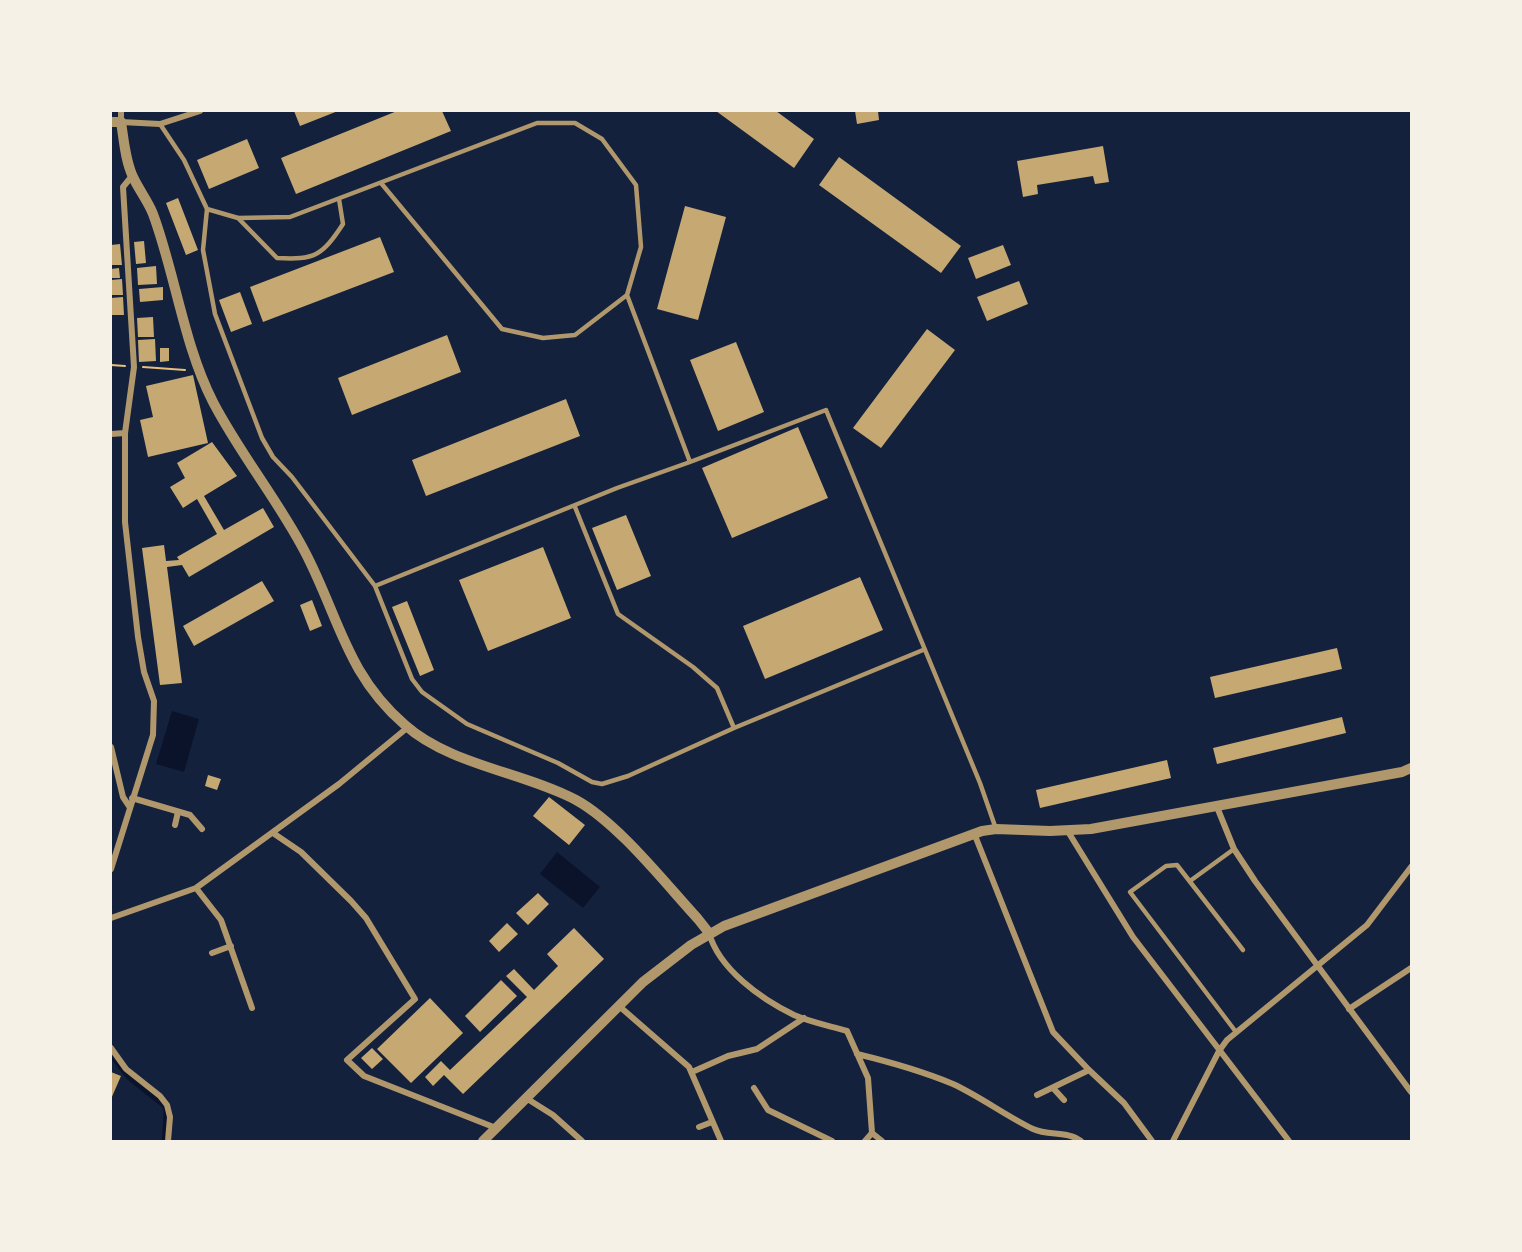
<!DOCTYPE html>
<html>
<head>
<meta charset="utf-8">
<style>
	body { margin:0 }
	#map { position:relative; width:1522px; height:1252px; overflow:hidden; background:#14213d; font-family:"Nunito Sans",sans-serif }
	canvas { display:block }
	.frame { position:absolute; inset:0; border:112px solid #f6f1e7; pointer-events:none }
</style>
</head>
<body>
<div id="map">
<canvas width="1522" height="1252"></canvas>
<div class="frame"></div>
</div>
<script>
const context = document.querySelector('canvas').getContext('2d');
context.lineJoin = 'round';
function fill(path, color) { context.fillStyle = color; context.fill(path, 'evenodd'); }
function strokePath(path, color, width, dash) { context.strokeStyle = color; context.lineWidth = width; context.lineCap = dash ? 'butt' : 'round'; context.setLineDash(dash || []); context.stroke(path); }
fill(new Path2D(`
	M172,711L199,719L184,772L156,764Z
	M557,852L600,887L583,908L540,874Z`), '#0b132b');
strokePath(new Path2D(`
	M111,1055L129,1078L164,1106L166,1110L164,1141`), '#0b132b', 4.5);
fill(new Path2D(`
	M294,111H338L300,126Z
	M397,111H442L451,131L296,194L281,158Z
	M716,111H776L814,139L794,168Z
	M855,111H878L879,120L857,124Z
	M247,139L259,168L209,189L197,160Z
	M1103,146L1109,182L1095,184L1093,176L1037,185L1038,194L1023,197L1017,161Z
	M839,157L961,246L941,273L819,185Z
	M178,198L198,250L186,255L166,203Z
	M685,206L726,217L698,320L657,309Z
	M380,237L394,272L263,322L250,287Z
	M144,241L146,263L136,264L134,242Z
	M120,244L122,265H111V245Z
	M1003,245L1011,265L976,279L968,258Z
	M156,266L157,284L138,285L137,268Z
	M119,268L120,278H111V269Z
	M122,279L123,295H111V280Z
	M1019,281L1028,304L987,321L977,297Z
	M163,287V300L140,302L139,289Z
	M240,292L252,324L231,332L219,300Z
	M123,297L124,315H111V298Z
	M153,317L154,337H138L137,318Z
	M927,329L955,350L881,448L853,428Z
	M447,335L461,372L352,415L338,378Z
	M155,339L156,361L139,362L138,340Z
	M736,342L764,412L718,431L690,360Z
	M160,348H169V361L160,362Z
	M193,375L208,443L148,457L140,420L153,417L146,386Z
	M566,399L580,436L426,496L412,460Z
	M798,427L828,498L732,538L702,468Z
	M212,442L237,476L204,496L224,530L263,508L274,527L189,577L182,565L167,567L182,683L160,685L142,548L164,545L166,561L179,560L177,557L217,534L197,499L183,508L170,487L185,478L177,463Z
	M626,515L651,576L617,590L592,528Z
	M543,547L571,618L488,651L459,580Z
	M860,577L883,630L765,679L743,626Z
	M262,581L274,601L194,646L183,626Z
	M312,600L322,626L310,631L300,605Z
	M407,601L434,670L420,676L392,607Z
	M1337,648L1342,669L1215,698L1210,677Z
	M1342,717L1346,733L1217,764L1213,748Z
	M1167,760L1171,778L1040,808L1036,790Z
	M208,775L221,779L217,790L205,786Z
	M549,797L585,825L569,845L533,816Z
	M538,893L549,904L528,925L516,913Z
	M507,923L518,934L499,952L489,941Z
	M574,928L604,959L463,1094L444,1075L433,1086L425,1077L441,1061L450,1070L527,997L506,976L514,969L534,990L558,966L547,954Z
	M501,980L517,996L480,1032L465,1016Z
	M430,998L463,1033L411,1083L377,1049Z
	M372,1048L383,1059L372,1069L361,1058Z
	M111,1072L121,1076L111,1099Z`), '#c6a872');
strokePath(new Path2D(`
	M111,365L125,366
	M143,367L185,370`), '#e5c07b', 2);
strokePath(new Path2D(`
	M160,124L184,160L207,209L238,218L290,217L537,123H575L602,139L636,185L641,247L627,295L575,335L543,338L502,329L381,183
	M207,209L203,250L215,314L262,438L273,457L292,477L375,586L412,679L422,692L467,724L558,763L592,782L602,784L628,776L734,728L923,650
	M238,218L277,258C315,260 322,256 343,224L339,199
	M627,295L690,462L826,410L980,783L996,829
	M575,507L618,614L693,667L717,688L734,728
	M375,586L617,488L690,462
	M1190,881L1234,849
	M1236,1032L1130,892L1166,866L1177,865L1243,950`), '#b1986c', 4.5);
strokePath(new Path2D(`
	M121,111V122L160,124L200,111
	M111,434L125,433
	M111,747L123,797L129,806
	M132,798L190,815L202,829
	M1217,807L1234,849L1255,881L1411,1092
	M175,825L178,812
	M1067,830L1133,937L1289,1141
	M273,833L301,852L351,901L366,918L415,999L347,1060L364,1076L496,1128
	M974,833L1053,1032L1089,1070L1124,1103L1152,1141
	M111,869L153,735L154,701L144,672L138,637L125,522V433L134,367L123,187L132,176
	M196,888L221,920L252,1008
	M111,918L196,888L339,784L407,728
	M709,933C719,969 761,999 794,1015C810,1022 830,1026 847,1031L868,1078L872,1133L882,1141
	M212,953L231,946
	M619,1006L689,1067L721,1141
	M1349,1009L1411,968
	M111,1048L126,1069L160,1096L167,1105L170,1117L168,1141
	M857,1054C890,1062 922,1071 953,1084C981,1097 1006,1116 1033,1129C1048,1136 1069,1131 1081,1141
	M692,1072L728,1056L757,1049L804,1018
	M754,1088L768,1110L832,1141
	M1053,1088L1064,1100
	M1037,1095L1089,1070
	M526,1098L553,1115L582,1141
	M699,1127L712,1122
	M865,1141L872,1133
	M1173,1141L1219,1051L1227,1040L1367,925L1411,867`), '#b1986c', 6);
strokePath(new Path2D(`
	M111,122H121C124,140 125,160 133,177C139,190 148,201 153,214C175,273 184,346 213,402C240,454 278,500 305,552C339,617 346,674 405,725C450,765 523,772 576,800C618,823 664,882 698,919L709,933
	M483,1141L643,982L691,945L724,926L982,831L996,829L1050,831L1091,829L1402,772L1411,768`), '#b1986c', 10);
</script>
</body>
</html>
